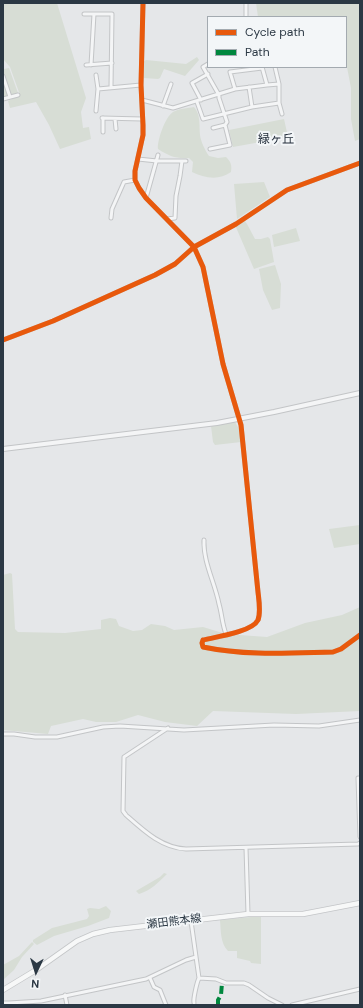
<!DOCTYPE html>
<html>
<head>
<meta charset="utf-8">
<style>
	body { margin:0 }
	#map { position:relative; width:363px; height:1008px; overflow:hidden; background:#e5e7e9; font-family:"DM Sans",sans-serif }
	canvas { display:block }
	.frame { position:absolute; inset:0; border:4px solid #2b3844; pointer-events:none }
	.legend { position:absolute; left:207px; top:16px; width:140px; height:52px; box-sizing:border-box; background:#f3f6f8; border:1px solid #a3aab0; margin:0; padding:5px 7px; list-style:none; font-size:12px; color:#2b3844 }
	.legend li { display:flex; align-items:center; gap:8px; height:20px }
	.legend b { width:20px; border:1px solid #a3aab0 }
	.north { position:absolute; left:16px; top:952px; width:40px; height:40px; -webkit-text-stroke:3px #f3f6f8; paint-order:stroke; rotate:184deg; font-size:11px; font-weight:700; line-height:16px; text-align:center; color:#2b3844 }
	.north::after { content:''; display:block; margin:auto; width:14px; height:18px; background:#2b3844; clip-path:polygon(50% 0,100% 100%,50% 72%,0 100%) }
</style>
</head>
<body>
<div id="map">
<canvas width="363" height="1008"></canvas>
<div class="frame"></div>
<ul class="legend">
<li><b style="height:5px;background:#e8590c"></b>Cycle path</li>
<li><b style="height:5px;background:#00873e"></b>Path</li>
</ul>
<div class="north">N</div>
</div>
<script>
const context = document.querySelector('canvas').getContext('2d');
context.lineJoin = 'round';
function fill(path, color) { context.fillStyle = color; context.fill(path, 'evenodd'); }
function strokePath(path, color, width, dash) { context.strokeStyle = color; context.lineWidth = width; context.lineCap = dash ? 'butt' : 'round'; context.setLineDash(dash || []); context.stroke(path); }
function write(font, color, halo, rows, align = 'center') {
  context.font = font + ' "DM Sans","Noto Sans JP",sans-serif'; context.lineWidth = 4; context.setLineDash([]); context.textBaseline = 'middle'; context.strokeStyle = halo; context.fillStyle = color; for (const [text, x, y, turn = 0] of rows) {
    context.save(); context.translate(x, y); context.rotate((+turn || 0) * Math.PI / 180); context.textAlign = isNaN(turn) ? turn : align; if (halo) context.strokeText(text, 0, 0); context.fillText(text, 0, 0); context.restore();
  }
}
fill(new Path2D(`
	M3,3H57L86,98L81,112L83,128L89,127L91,139L60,149L49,125L36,102L10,108L8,101L20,95L10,67L3,59Z
	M256,3H360V139L355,141L351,119V88L346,62V17H258Z
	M197,57L199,60L185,76L164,69L160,78L158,79L144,78L142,76L143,62L146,60L186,64Z
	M3,68L4,69L9,68L18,93L3,98Z
	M194,107C201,115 199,125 200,135C201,142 205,150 209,156L218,158L226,157C231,162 232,165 231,172C219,181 204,178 192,172L193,162L189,158C176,159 169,156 158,149C157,141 165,117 173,112C178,109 188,108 194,107Z
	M284,119L288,137L233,147L229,130Z
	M264,182L270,197L237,219L234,184Z
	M244,220L247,224L255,239H261L268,237L270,239L274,262L254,269L235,225Z
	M296,228L300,241L274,247L272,235Z
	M275,265L281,284L280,308L272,310L263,290L259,269Z
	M235,422L239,429L241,442L215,445L213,442L211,426Z
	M360,525V544L334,548L329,529Z
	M10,573L12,574L15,629L18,632L65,633L101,629V620L110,618L116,619L119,626L133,631L142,630L151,624L165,626L174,630L203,627L226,634L267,637L305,623L342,615L360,607V711L296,714L213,711L197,726L165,722L138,715L116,722H96L83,719L51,726L48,734L3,730V575Z
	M164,873L167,874C159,882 150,891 139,894L136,891L160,877Z
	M106,906L111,911L109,918L88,926L54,936L37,945L33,942V940L52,928L87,919L89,916L87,909L90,908L99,909Z
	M261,916V964L251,963L250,961L237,958V951H228C220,943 221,930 220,920Z
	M32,942L34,944L22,957L14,970L3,980V965L19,956Z`), '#d7ddd5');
const minor = new Path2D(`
	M143,3L141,85L143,125V135L135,171V180L139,188L146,198L194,247L203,267L223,364L241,425L258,592C259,601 261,612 258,620C252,632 216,637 203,640L202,643L203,647C246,656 289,653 333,652L341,649L360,635
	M246,3V17
	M84,14H112L111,87
	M208,64L203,67L219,95V98L227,122L225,125L230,145L210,149
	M86,65L112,63
	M91,65L94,14
	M275,67L279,84V103L282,114
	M96,75L98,89L96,111
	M3,76L10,97
	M267,85L279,84
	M249,87L252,107
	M98,89L141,85
	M235,89L230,72L262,68
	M3,99L18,95
	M142,100L173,108L235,89L267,85L262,67
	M201,100L192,83L208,74
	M197,102L203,119L252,107L279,103
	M163,106L171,84
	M102,118L142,119
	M115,119L116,129
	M213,128L225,125
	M103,132V118
	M138,159L157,161H186
	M146,198L158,155
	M111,218L112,209L124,182L135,180
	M167,219L175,218L176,196L180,176L182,161
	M3,340L53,321L155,275L175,264L194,247L236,224L287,190L360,163
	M204,540C203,562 215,583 219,604C222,614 222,624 226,634
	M168,728L124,757L123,811L126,815C144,831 162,848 186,849L358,844L360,843
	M3,734H14L35,737H57L103,727L120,726L184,730L274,725L319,726L360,720
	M360,778H358L360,837
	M246,848L248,914
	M191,921L199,978L216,979L226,983H244L249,985L268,998L282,1005
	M150,978L154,987L160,990L166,1005
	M65,995L67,1005
	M3,1003H9L41,1001L146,979L186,960L196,957
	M194,1003C193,999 197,982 199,978
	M292,1005L360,989`);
const tertiary = new Path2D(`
	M3,449L217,423L274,412L360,393`);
const secondary = new Path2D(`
	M3,990L36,970L77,941L93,934L110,930L248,914H303L360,903`);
strokePath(minor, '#c3c5c7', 5);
strokePath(tertiary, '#c3c5c7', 6);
strokePath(secondary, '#c3c5c7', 6);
strokePath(minor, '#f4f5f6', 3);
strokePath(tertiary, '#f4f5f6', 4);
strokePath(secondary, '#f7f8f8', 4.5);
strokePath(new Path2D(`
	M218,1005V1000L221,995L222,983`), '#00873e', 4, [8, 4]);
strokePath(new Path2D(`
	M143,3L141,85L143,125V135L135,171V180L139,188L146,198L194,247L203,267L223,364L241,425L258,592C259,601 261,612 258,620C252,632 216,637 203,640L202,643L203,647C246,656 289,653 333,652L341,649L360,635
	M3,340L53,321L155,275L175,264L194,247L236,224L287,190L360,163`), '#e8590c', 5);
write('11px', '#2b3844', '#f3f6f8', [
	["瀬田熊本線",174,922,-7]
]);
write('12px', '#1d2835', '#f3f6f8', [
	["緑ヶ丘",276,140]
]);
</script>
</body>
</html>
